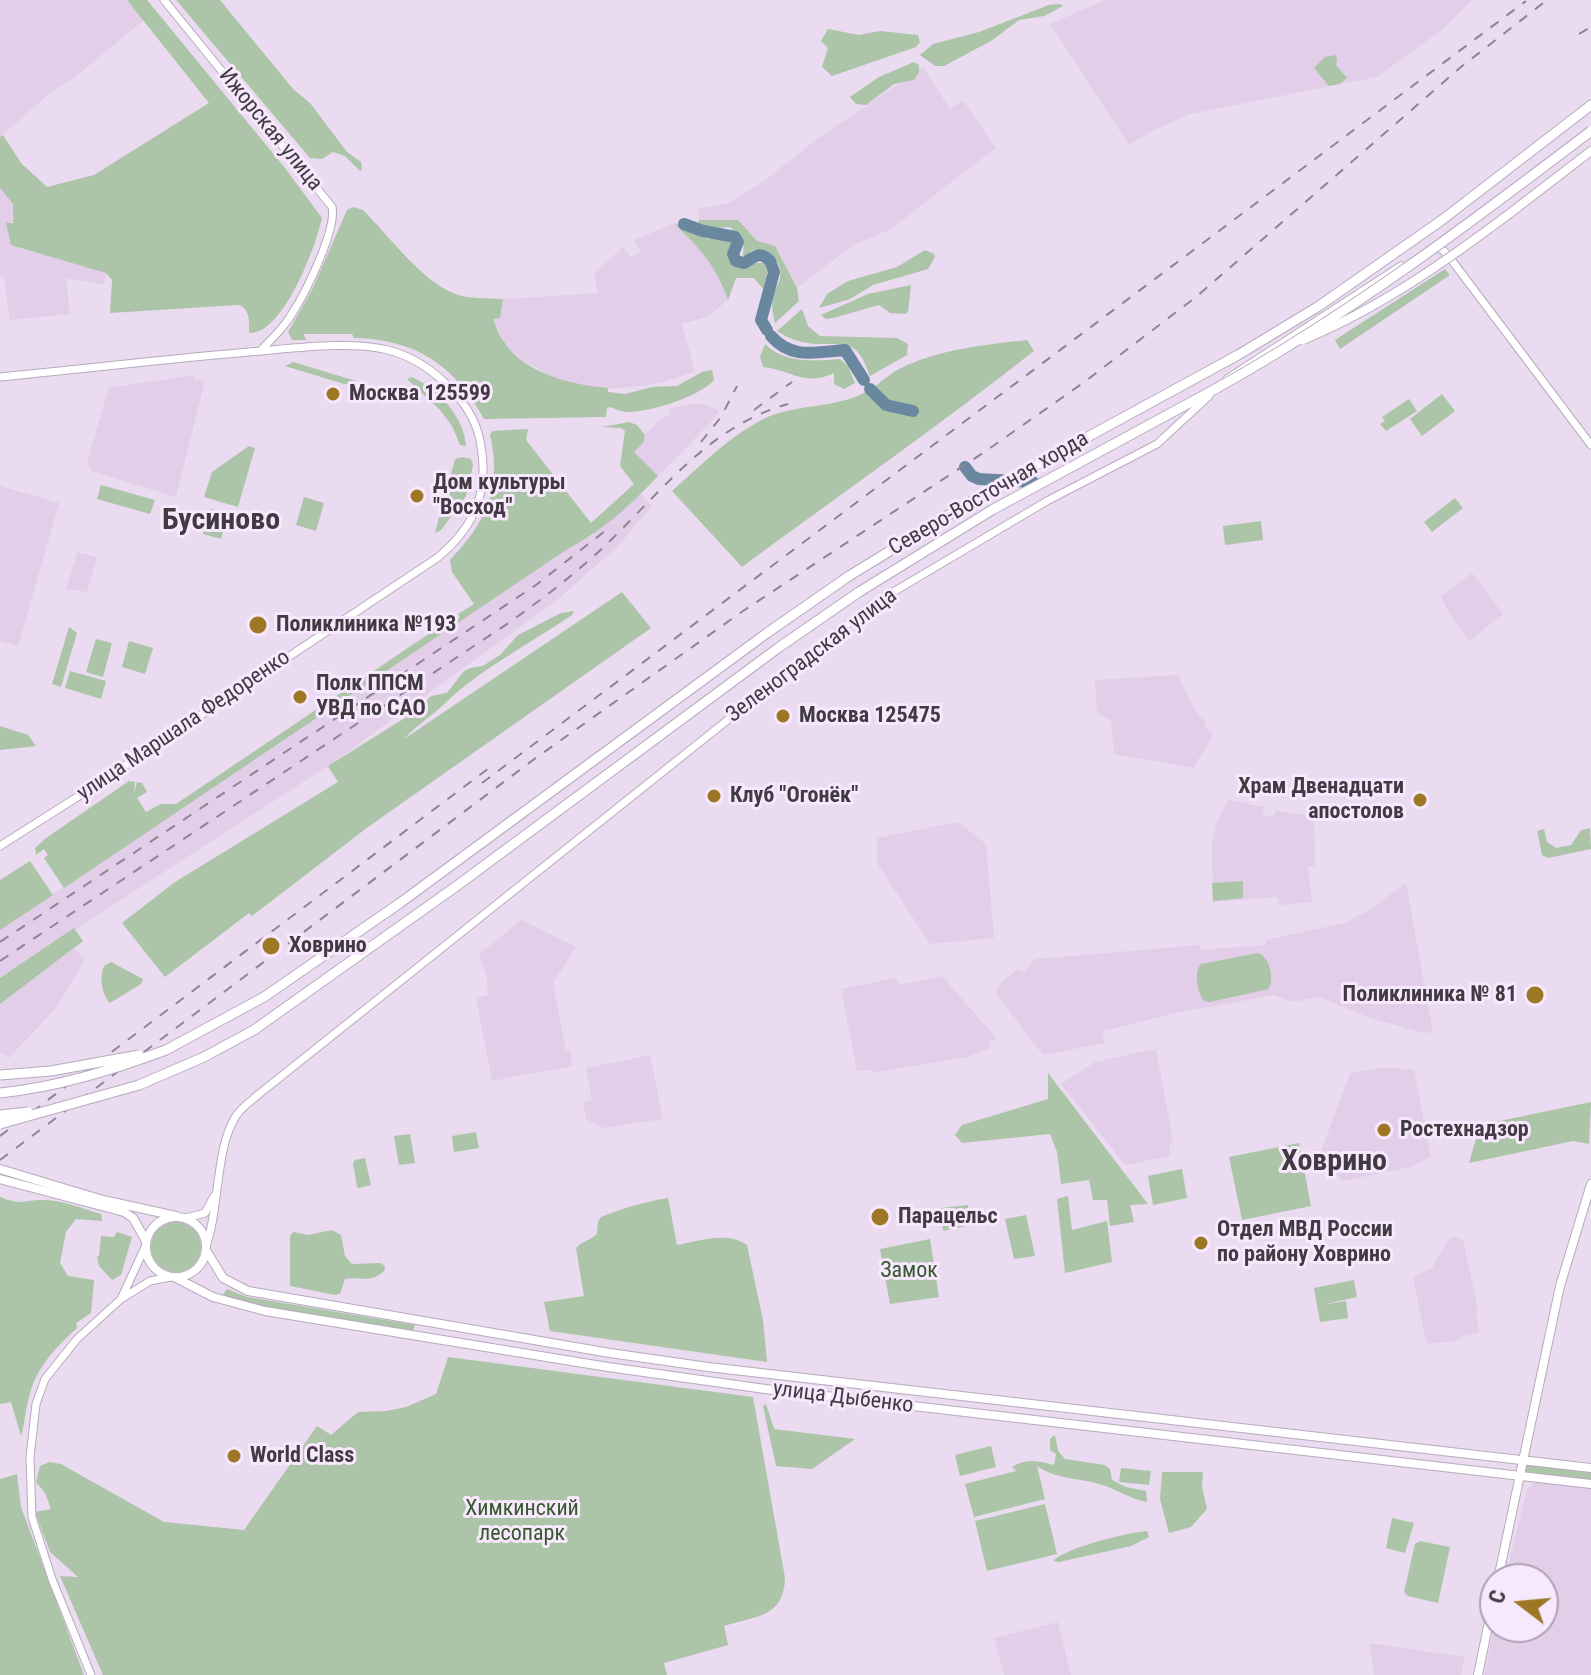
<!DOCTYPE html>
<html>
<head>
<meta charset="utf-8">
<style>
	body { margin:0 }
	#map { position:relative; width:1591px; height:1675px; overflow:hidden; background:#eadbf0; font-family:"Roboto Condensed",sans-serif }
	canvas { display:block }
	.north { position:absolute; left:1479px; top:1563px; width:80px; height:80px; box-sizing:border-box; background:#f7e8fd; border:2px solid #aea2b3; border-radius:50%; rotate:286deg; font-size:22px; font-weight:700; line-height:32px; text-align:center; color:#413a43 }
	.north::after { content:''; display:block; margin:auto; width:28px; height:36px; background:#9d7723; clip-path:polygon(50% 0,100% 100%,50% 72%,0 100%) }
</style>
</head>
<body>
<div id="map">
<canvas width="1591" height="1675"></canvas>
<div class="north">С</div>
</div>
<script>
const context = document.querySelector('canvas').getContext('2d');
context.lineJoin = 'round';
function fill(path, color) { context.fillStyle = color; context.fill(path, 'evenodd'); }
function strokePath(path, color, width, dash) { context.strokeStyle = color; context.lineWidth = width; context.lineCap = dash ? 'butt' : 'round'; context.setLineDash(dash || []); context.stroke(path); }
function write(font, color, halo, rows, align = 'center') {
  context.font = font + ' "Roboto Condensed",sans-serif'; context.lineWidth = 6; context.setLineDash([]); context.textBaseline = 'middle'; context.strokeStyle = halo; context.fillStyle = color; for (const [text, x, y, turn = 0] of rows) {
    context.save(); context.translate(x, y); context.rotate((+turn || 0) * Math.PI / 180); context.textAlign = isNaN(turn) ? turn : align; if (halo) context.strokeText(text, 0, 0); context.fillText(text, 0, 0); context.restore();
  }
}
fill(new Path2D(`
	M0,0H127L144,20L74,78L52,91L0,137Z
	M1105,0H1472L1442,30L1377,77L1190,114L1150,132L1129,145L1050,24Z
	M923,67L950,109L963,100L996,148L889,230L855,244L797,288L775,246L757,242L738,220H699L698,209L731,202L767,179L817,139Z
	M0,188L13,204L11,245L106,273L104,285L66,278L70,314L10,320L4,277H0Z
	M674,223L703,252L720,275L728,300L707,317L682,324L695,372L659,383L616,389L586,386L553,377L522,360L504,343L492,318H500L503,299L598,293L594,274L623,247L632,258L641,251L634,240Z
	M193,375L194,379L205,381L176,497L92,471L87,462L109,388Z
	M699,403L719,410L713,420L658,476L634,452L643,443V437L660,419L671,414L670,408Z
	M0,486L59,503L18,646L0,641Z
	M641,494L652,506L618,546L556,601L328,766L0,978V930L566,550L590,537Z
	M77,552L97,557L87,592L66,589Z
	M1472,573L1503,614L1469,641L1450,615L1441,596Z
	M1178,675L1198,715L1205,720L1206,729L1212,732L1211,739L1193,768L1114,754L1111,721L1097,713L1095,680Z
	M1228,800L1264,807L1262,815L1273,817L1276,810L1314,817L1315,865L1308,867L1312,902L1279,905L1277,897L1213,902L1212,845L1216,824Z
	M958,822L986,844L994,938L930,944L877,863V838Z
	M1406,883L1433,1032L1424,1033L1370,1018L1319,997L1293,1002L1274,995L1175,1013L1103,1031L1104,1043L1043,1055L996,993L1000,984L1017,969L1024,972L1035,959L1200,945L1201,950L1266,945V940L1345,923L1371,909Z
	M522,920L576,947L553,983L566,1050L570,1051L572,1066L492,1081L476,998L488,995L487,978L479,954Z
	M73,947L85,960L57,1007L9,1058L0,1052V1004Z
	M942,976L996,1038L989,1042L991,1048L968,1057L873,1073L871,1070L857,1071L841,989L897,978L899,985Z
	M1156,1049L1173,1141L1169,1147L1170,1156L1125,1165L1061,1084L1095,1062Z
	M650,1055L663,1119L603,1128L586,1119L583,1102L592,1100L586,1068Z
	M1383,1067L1414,1070L1431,1157L1411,1167L1342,1181L1320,1154L1350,1073Z
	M1454,1237L1463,1240L1478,1309L1476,1310L1479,1333L1460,1337V1340L1430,1344L1426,1343L1413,1277L1432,1268L1449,1239Z
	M1536,1482L1591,1487V1675H1484L1495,1625L1543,1627V1579H1505L1527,1489Z
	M1058,1622L1071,1675H1004L994,1638Z
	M1369,1643L1465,1657L1461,1675H1374Z`), '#e2cee9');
fill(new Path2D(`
	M127,0H147L285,168L322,218C316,246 283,335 249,333C249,322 251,310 239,305L110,313L112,280L106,273L11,245L6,223H13V204L0,188V137L3,135L21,163L47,187L94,175L209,103Z
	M176,0H220L293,89L310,103L347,152L361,162L362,169L360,171L345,156L333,152L322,159L310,158Z
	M1060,4L1063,6L1044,16L1019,20L991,41L944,66H935L920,55L933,44L979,32L1049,5Z
	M828,29L859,35L880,31L918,35L920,42L916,47L832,76L822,67L828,48L821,41Z
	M1335,55L1337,58L1336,65L1347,78L1339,84L1329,86L1314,68L1325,57Z
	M914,62L919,65V72L914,80L894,84L866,105L856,104L850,97L879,77Z
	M354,207L363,210C389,236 424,284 458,295C472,299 488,298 503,299L500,318L493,319C496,326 499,336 504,342C525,374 573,385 608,388V392L625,394L652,387L677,386L702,372L712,370L714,380C699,397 650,412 628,412C623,412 615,409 610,407L607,408L606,417L484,419C455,366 416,339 354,338L352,334H304L306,340H292L288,332L312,290L347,210Z
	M699,220H738L757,241L775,246L797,288L799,301L775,323C773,314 771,305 773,296C774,290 779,284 780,278C783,260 768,249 752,250L746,256H743L744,242L730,227L705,229L698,224Z
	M674,223L708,239L726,237L734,243L731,255L733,262L743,268L756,263H764L767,272L764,290L754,278H736L728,300C716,264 700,250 674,223Z
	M925,250L934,254L935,257L928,269L873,285L850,299L819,308L827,294L848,281L897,267Z
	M1445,269L1450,275L1340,349L1335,340Z
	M911,285L908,312L905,314L890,313L879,305L833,318L826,319L821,315L868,294Z
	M802,309L808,326L820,336L897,338L908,344L907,355L870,376C858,343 852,344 819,344C804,344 789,339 777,331Z
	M1027,340L1034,351C939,426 839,495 742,567L672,491C702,465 733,432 770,416C801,404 836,408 866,392C878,386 888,374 901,368C941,349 984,345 1027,340Z
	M765,344C785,364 814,361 840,359L848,366L855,383L844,389L834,384V373C804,387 792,370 763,367L760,357Z
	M293,362L356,381L351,385L344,384L285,366Z
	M412,377C438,389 464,416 466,446L460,445L452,426L440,410L407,379Z
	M1442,394L1455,411L1422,436L1410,419Z
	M1409,399L1417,411L1386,431L1380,424L1385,421L1382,417Z
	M629,422L637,425L645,435L643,443L634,452L658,476C631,505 601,532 566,550L64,888L44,858L48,855L44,849L36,855L35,848L46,838L129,781L135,782L134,794L137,782L142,783L147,792L137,798L146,812L161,804H176L442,625L446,626L460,617L458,614L474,604L452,572L450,560C487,521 502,488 490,434L493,431L528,429L526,440L591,523L634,484L620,466L625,431L621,428L602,427Z
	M249,446L255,448L238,507L204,497L212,472Z
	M462,457L471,459L473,465L466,496L441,530L435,533L455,459Z
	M101,485L155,500L150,514L97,499Z
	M304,497L324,503L316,531L296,525Z
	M1455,498L1463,508L1432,532L1424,522Z
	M211,509L228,514L221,539L203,534Z
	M1261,521L1263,540L1225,545L1223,526Z
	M622,592L651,628L368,827L252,916L249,913L165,977L122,923L175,882L338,782L328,766L416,711L431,696L447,693L464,671L470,668L483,666L500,655L518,635L561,613L574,611L572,615C528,645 478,670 441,707C429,718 414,727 404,739Z
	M69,627L77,633L61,687L52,684Z
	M96,639L112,643L103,677L86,672Z
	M129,641L153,648L145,674L122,667Z
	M70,671L106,681L101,699L65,688Z
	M0,726L28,735L36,746L0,750Z
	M1590,828L1591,849L1548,858L1542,855L1537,831L1544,829L1547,842L1556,848L1571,845L1581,830Z
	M30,861L53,895L0,930V880Z
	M1243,881V898L1213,901L1212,883Z
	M74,928L83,941L0,1004V978Z
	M1258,953C1270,957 1274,978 1269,989L1210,1002L1204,1001C1198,992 1193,973 1201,964Z
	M111,962L143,979L141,984L110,1003C102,995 99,977 104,966Z
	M1048,1073L1148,1204L1130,1205L1134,1222L1110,1226L1107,1200H1093L1089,1180L1061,1184L1057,1152L1050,1134L962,1143L955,1135L962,1125L1048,1099Z
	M1591,1102L1589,1144L1573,1141L1469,1163L1480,1125Z
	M476,1132L479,1148L454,1152L452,1136Z
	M410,1134L415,1163L399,1165L394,1136Z
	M1299,1143L1311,1206L1242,1220L1229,1157Z
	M365,1158L371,1185L359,1188L357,1187L353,1163L355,1160Z
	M1182,1169L1187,1198L1153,1205L1148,1176Z
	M1068,1196L1072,1230L1107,1221L1112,1262L1065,1273L1057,1199Z
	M0,1197C23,1206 22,1200 44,1200C63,1200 83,1209 101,1214L102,1221L76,1219L66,1232L60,1263L68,1276L94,1280L91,1313L76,1323L77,1328C55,1348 36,1368 29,1397C25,1410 25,1424 21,1436L11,1402L0,1404Z
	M668,1198L677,1245C701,1241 726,1231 747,1245L763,1320L767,1362L550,1331L544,1302L584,1296L576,1248C583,1240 590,1241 597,1234L598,1222L601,1217C624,1208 643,1202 668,1198Z
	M968,1205L971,1225L943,1231L941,1208Z
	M1026,1215L1035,1256L1014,1259L1005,1219Z
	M151 1247a25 25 0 1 1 50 0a25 25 0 1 1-50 0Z
	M332,1230L341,1235L345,1256L352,1264L380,1263L385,1266L384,1271C371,1284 359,1276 345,1279L340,1294L335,1295L290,1286V1236L293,1232L308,1235Z
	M117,1232L132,1237L121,1275L112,1280L99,1266L97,1257L99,1256L101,1236L114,1237Z
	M930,1239L939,1297L890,1304L880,1249Z
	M1354,1280L1357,1297L1321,1305L1346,1301L1348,1318L1320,1322L1314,1288Z
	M227,1289L247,1297L415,1325L413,1331L250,1304L223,1295Z
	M448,1357L753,1397L785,1578C784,1617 756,1616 724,1626L728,1645L664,1663L667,1675H103L60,1576L78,1577L50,1552L35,1512L51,1509L45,1493L36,1482L40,1466L49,1462L61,1464L164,1522L244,1530L317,1426L331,1435L358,1412L386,1411L406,1407L436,1394Z
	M766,1404L774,1429L855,1439L812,1469L776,1466L763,1406Z
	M1055,1435L1058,1451L1065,1459L1105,1465L1110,1469L1112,1480L1126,1487L1146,1491L1147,1502C1130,1499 1115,1488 1099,1484C1079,1478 1055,1479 1037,1466L1045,1499L974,1517L965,1484L1016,1471L1012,1467C1026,1458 1039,1461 1054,1465L1056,1454L1050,1450V1439Z
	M991,1446L996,1467L960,1476L955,1455Z
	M1523,1460L1591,1468V1484L1520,1477Z
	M1121,1468L1151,1471L1149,1485L1119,1482Z
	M1162,1472H1203L1202,1487L1207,1509L1191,1527L1169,1533L1160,1499Z
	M17,1474L21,1507L84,1675H0V1479Z
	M1045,1504L1057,1554L987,1571L975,1521Z
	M1392,1518L1414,1523L1405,1553L1386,1548Z
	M1147,1531L1149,1537L1131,1546L1059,1562L1053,1561C1067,1547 1126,1533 1147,1531Z
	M1420,1541L1450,1547L1438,1603L1408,1596L1404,1592L1415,1544Z`), '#acc4a7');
strokePath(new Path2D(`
	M684,224L703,231L735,237L738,242L733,254L736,261L744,263C755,257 759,250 770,261L774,272L761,320L767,330
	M771,336C792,360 816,352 845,350L864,380
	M870,389L886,405L913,411
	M965,467L972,476L979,479L1033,482`), '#6a87a0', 12);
const tertiary = new Path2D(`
	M164,0L332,207C337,229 306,292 293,312C285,326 273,338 261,350
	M1435,246L1444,251L1453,262L1591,445
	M0,377C83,369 166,359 249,352C289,349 350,340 388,350C430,361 475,402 481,446C489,493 474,528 437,558L93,787L0,846
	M1227,379L1401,266
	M186,1218L205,1213L214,1196
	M206,1246C220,1208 215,1148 236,1116C242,1107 251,1101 259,1094L873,604L1047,501L1157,444L1209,396
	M122,1297L146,1245
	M91,1675L52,1579L32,1517L30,1457L36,1404L45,1379L77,1339L121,1299L150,1281L171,1277`);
const secondary = new Path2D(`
	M1509,214L1591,151
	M0,1169L103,1200L176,1216
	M0,1179L124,1212L133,1218L146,1241
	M146 1247a30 30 0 1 1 60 0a30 30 0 1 1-60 0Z
	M206,1250L223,1278L248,1291L610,1353L708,1367L1591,1468
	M174,1277L213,1297L265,1311L608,1367L765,1389L1591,1484
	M1498,1579L1560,1286L1591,1184
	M1478,1675L1495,1592`);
const primary = new Path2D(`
	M166,1050L264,997L400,903L767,633L849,576L983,494L1238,355L1319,306L1442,220L1591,105
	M139,1085L204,1057L254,1030L458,885L778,648L859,592L992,510L1217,388`);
strokePath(tertiary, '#b8aabe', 9);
strokePath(secondary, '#b8aabe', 10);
strokePath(primary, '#b8aabe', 11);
strokePath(tertiary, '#fff', 7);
strokePath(secondary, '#fff', 8);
strokePath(primary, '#fff', 9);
strokePath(new Path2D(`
	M1579,34L1591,27
	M754,410L792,382
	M701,442L721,417L737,386
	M482,783L1526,1
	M0,942L536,585L605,531
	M0,961L510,622C545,597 579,571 610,541C664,488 712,425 788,404
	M0,1136L489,768
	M0,1160L533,760L743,611L983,453L1083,383L1196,297L1461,67L1547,0`), '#8e8392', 2, [10, 10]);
const secondaryBridge = new Path2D(`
	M1303,340C1378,309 1445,262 1509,214`);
const primaryBridge = new Path2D(`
	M1217,388C1350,314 1470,223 1591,131
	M0,1075L51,1071L139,1055
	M0,1093C58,1087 112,1070 166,1050
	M0,1115L28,1112
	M0,1124L139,1085`);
strokePath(secondaryBridge, '#b8aabe', 10, []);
strokePath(primaryBridge, '#b8aabe', 11, []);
strokePath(secondaryBridge, '#fff', 8);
strokePath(primaryBridge, '#fff', 9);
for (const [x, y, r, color] of [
	[333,394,8,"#9d7723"],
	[417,496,8,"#9d7723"],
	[258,625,10,"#9d7723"],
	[300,697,8,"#9d7723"],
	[783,716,8,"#9d7723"],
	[714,796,8,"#9d7723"],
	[1420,800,8,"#9d7723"],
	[271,946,10,"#9d7723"],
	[1535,995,10,"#9d7723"],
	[1384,1130,8,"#9d7723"],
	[880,1217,10,"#9d7723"],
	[1201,1243,8,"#9d7723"],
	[234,1456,8,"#9d7723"]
]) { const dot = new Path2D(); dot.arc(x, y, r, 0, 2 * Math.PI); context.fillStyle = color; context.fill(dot); strokePath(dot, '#f7e8fd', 3); }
write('22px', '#413a43', '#f7e8fd', [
	["Ижорская улица",270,130,51],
	["Северо-Восточная хорда",989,494,-30],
	["Зеленоградская улица",812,656,-37],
	["улица Маршала Федоренко",184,726,-34],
	["улица Дыбенко",843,1398,7]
]);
write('bold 22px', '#413a43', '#f7e8fd', [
	["Москва 125599",349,394],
	["Дом культуры",433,483],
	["\"Восход\"",433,508],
	["Поликлиника №193",276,625],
	["Полк ППСМ",316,684],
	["УВД по САО",316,709],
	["Москва 125475",799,716],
	["Храм Двенадцати",1404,787,"right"],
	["апостолов",1404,812,"right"],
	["Клуб \"Огонёк\"",730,796],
	["Ховрино",289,946],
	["Поликлиника № 81",1517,995,"right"],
	["Ростехнадзор",1400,1130],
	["Парацельс",898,1217],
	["Отдел МВД России",1217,1230],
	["по району Ховрино",1217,1255],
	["World Class",250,1456]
], 'left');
write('22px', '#35592d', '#f7e8fd', [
	["Замок",909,1271],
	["Химкинский",522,1509],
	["лесопарк",522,1534]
]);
write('bold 30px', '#413a43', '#f7e8fd', [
	["Бусиново",221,521],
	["Ховрино",1334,1162]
]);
</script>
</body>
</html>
